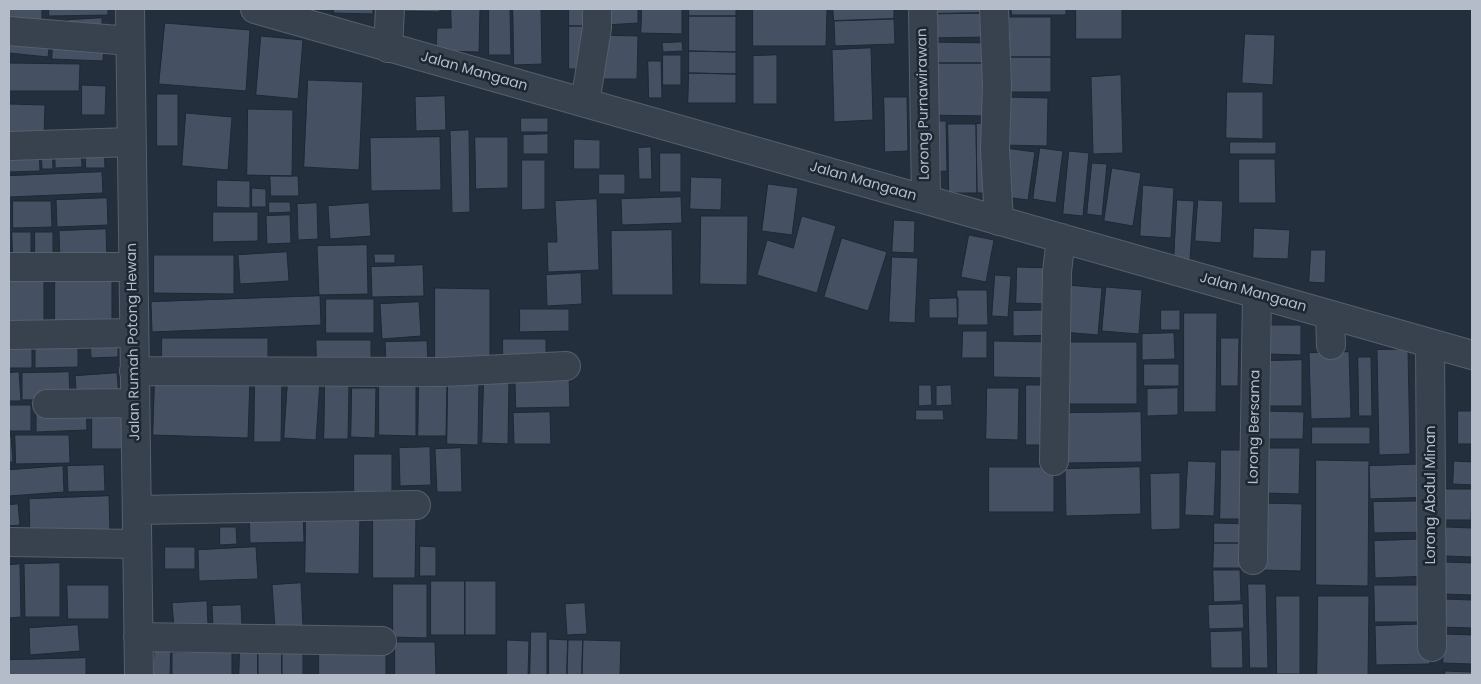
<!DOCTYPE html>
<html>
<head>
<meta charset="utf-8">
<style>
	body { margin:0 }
	#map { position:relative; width:1481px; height:684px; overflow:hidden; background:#242f3e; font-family:Poppins,sans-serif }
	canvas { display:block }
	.frame { position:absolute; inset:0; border:10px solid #b4bcc9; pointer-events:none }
</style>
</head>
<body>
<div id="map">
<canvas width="1481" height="684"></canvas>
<div class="frame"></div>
</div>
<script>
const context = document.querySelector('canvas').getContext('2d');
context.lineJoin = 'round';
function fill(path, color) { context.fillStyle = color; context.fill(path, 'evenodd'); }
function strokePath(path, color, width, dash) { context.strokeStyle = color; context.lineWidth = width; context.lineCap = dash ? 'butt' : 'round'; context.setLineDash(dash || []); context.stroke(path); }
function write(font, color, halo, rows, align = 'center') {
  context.font = font + ' Poppins,sans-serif'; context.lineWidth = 5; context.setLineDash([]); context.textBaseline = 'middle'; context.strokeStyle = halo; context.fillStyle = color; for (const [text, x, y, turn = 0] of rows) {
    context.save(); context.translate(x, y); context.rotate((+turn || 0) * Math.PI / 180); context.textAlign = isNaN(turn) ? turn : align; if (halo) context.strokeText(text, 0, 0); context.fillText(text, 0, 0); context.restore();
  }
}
const building = new Path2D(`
	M9,9H42V20H9Z
	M49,9H108V15L49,16Z
	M334,9H373V14L334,13Z
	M399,9H440V12L399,11Z
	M451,9H480L479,52L436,51L437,28H451Z
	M489,9H510L511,55H489Z
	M513,9H541L542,64L514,65Z
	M569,9H595V26H569Z
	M604,9H638V23L605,25Z
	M642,9H682V34L641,33Z
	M689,9H736V16H689Z
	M753,9H827L826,46H753Z
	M833,9H894V19L834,21Z
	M926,9H989V13L926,14Z
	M1011,9H1066V15H1012Z
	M1076,9H1122V39H1076Z
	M989,13V37L926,38V14Z
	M689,16H736V52L689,51Z
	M1009,17H1051V57H1010Z
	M102,18V32L69,33L68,20Z
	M894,19L895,44L835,46L834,21Z
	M165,23L250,30L246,91L159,84Z
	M569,26H584V69H569Z
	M1245,34L1275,35L1273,85L1242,83Z
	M9,35L50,39L48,57L9,53Z
	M599,35L638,36L637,79H599Z
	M261,36L303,40L298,99L256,95Z
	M53,40L104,43L103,61L52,59Z
	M682,42L683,51L663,52L662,43Z
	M927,42L989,43V63H926Z
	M871,48L873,120L834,122L832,50Z
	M689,51L736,52V74L689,73Z
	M663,55H681V85H663Z
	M777,55V104H753V56Z
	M1010,57H1051V92H1010Z
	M648,61H661L662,98H649Z
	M9,63L80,64L79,91H9Z
	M926,63H989L988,116L926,115Z
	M689,73L736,74V103H688Z
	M1121,75L1123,153L1093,154L1091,77Z
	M308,80L363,82L359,170L304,167Z
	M82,85L106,86L105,115H82Z
	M1227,92H1263V139L1226,138Z
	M157,94H178V146H157Z
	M445,96L446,130L416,131L415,97Z
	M884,97H907L908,151L885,152Z
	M1005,97L1048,98L1047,146L1004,145Z
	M9,104L45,105L44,138L9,137Z
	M248,109L293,110L292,176L247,175Z
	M186,113L232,117L228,170L182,166Z
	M521,118H548V132H521Z
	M927,121H946L947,171L927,172Z
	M991,123L992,193H977L976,124Z
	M948,124H976L977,193H949Z
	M469,130L470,212L452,213L450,131Z
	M548,134V154H523V135Z
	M440,137L441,190L371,191L370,138Z
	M475,137H508V188L476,189Z
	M574,139L600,140V169H574Z
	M1230,142H1276V154H1230Z
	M81,146L82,167L55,168V147Z
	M85,146H104L105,168H86Z
	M52,147L53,169H42L41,148Z
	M651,147L652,179H639L638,148Z
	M1005,148L1035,152L1028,200L998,196Z
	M1040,148L1063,151L1056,203L1033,199Z
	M39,149L40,171L9,172V150Z
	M1069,151L1089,153L1083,216L1063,214Z
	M660,153H681V192H660Z
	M1239,159H1275L1276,203H1239Z
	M522,160H545V209L522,210Z
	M1092,163L1107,164L1102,216L1087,214Z
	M1112,168L1141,173L1133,226L1104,221Z
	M102,172L103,193L9,197V176Z
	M599,174H625V194H599Z
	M270,176H298L299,196H271Z
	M691,177L722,178L721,210L690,209Z
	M217,180L250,181V208L217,207Z
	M768,184L798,188L792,235L762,231Z
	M1143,185L1174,188L1171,238L1140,236Z
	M252,188L266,189V207H252Z
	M681,197L682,223L622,225L621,199Z
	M107,198L108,225L57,227L56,200Z
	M597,199L599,270L548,272L547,242H557L555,201Z
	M1177,200L1194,201L1190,260L1174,259Z
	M1198,200L1223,201L1221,243L1195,241Z
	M13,201H51L52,227L13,228Z
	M269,202H290L291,212L269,213Z
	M317,203L318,239L298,240L297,204Z
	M369,203L371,236L330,239L328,206Z
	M213,212H258V241L213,242Z
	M290,215L291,243L267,244L266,216Z
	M701,216H748L747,285L700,284Z
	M802,216L836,226L817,293L757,275L767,240L793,248Z
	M894,220L915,221L914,253L892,252Z
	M1254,228L1290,230L1288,259L1253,258Z
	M106,229L107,260L60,262L59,231Z
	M672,230L673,295H612L611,231Z
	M12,232H31V260H13Z
	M35,232H53V260H35Z
	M969,235L994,240L986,282L961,277Z
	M842,238L887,252L868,311L824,297Z
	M367,245L368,294L319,295L317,246Z
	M1311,250H1326L1325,283L1309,282Z
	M287,252L289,281L240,284L238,255Z
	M374,254H395V263H375Z
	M154,255H234V294L154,293Z
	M892,257L918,258L915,323L889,322Z
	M423,265L424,296L372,297L371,267Z
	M1017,267L1050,268L1048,304L1016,303Z
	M9,270H44V330H9Z
	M581,273L582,304L547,306L546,275Z
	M995,275L1011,276L1008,317L992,316Z
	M55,278L112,279V324H55Z
	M1067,285L1102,288L1098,335L1063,332Z
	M1106,287L1142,290L1139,334L1102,331Z
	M435,288L490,289V359H435Z
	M957,290H987L988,325H958Z
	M320,296L321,325L152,332L151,302Z
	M958,298V318H929V299Z
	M326,299H374V333H326Z
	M419,302L421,336L382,339L380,304Z
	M520,309H569V331L520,332Z
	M1053,310L1054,335L1013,336V311Z
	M1161,310H1180V330H1161Z
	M1184,313H1217L1216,412H1184Z
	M1269,325H1301V355L1268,354Z
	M963,331H987V358H962Z
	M1174,333L1175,359L1142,360V334Z
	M118,337V357L91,358L90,338Z
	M162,338H268V365H162Z
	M1221,338H1239L1238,386H1221Z
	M9,339H32V368H9Z
	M78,339V367L35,368V340Z
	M503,339H546V361L503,362Z
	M316,340H371V366H317Z
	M427,341L428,363L386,364L385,342Z
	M994,341L1050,342L1049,378L994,377Z
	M1063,342H1137V404H1063Z
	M1408,349L1410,454L1379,455L1377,350Z
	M1349,352L1351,418L1311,419L1309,353Z
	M1358,357H1371L1372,416H1359Z
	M1302,360V406H1268L1267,361Z
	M1144,364H1179V386H1144Z
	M19,372L21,401H9V373Z
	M69,372L70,399L22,400V373Z
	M117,373L119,398L77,402L75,376Z
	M155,375L250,378L248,438L153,435Z
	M515,375H569L570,407L516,408Z
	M484,376L509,377L508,444L482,443Z
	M255,377H282L281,442H254Z
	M288,378L320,381L316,440L284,438Z
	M379,380H416V436L379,435Z
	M448,380H479L478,445L447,444Z
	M325,381H349L348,439H324Z
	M419,381H447L446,436H418Z
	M919,385H931L932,405L919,406Z
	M951,385L952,405L936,406V386Z
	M1026,385H1050L1049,445H1026Z
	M352,388H376L375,438L351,437Z
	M987,388H1019L1018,440L986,439Z
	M1178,388V415L1147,416V389Z
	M9,405H31V431H9Z
	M86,407L87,430L36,432V408Z
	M92,409H123V449H92Z
	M916,410H943L944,420H916Z
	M1266,411L1304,412L1303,439H1265Z
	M1458,411H1472V444H1458Z
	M550,412L551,444H514L513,413Z
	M1141,412L1142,462L1067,463L1066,413Z
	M1312,427H1370V444H1312Z
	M15,435H69L70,463L16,464Z
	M9,436H11L13,462H9Z
	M430,447L431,485L400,486L399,448Z
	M461,448L462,492H437L435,449Z
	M1266,448H1300L1299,494L1265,493Z
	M1221,450H1251L1250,519H1220Z
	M354,454H392V491L354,492Z
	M1316,460L1369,461L1368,586L1316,585Z
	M1188,461L1216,462L1214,516L1185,515Z
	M1454,461L1472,462V485L1453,484Z
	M1430,464L1431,497L1370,499L1369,466Z
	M104,465L105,491L68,492L67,466Z
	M63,466L64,492L9,496V470Z
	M989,467H1054V512H989Z
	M1140,467L1141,514L1066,516L1065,469Z
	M1180,473V529L1151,530L1150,474Z
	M1438,489H1472L1471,520H1437Z
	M109,496L110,534L30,537L29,499Z
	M1430,501V532L1374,533L1373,502Z
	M1263,503L1302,504L1301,571L1262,570Z
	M18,504L20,525L9,526V505Z
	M303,511L304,542L250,543L249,512Z
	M306,511L360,512L359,574L305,573Z
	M373,515H416L415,578H373Z
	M1214,523L1251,524V543H1214Z
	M220,527H236L237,544L220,545Z
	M1446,527L1472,528V557L1445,556Z
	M1429,539L1430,576L1375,578L1374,541Z
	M1214,543H1251V568H1213Z
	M420,546L436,547V576H420Z
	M165,547H195V569H165Z
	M256,547L258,579L199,581L198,550Z
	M1444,562L1472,563V595L1444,594Z
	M60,563V617H25L24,564Z
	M20,564L21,617L9,618V565Z
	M1213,570H1240L1241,601L1214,602Z
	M431,581H465V635H431Z
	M465,581H496V635H465Z
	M301,583L303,626L275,628L272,585Z
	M393,584H427V638L393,637Z
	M1248,584H1266L1268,668H1250Z
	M67,585H109V619H68Z
	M1374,585H1427V622H1375Z
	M1276,596H1300V674H1277Z
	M1318,596H1369L1368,675H1317Z
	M1443,599L1472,600V628L1442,627Z
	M207,601L208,625L174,627L172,603Z
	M585,603L587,634L567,635L565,604Z
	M1243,604L1244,628L1209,629L1208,605Z
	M241,605L242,626L213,627L212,606Z
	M1429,624L1430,664L1376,665L1375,626Z
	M78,625L80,651L30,655L29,628Z
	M1242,631L1243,668H1211L1210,632Z
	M531,632H547V675H530Z
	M1444,634L1472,635V664L1443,663Z
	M549,639L568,640L567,675H549Z
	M507,640L529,641L528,675H507Z
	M568,640H583L582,675H567Z
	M583,640L621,641L620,675H582Z
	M155,641L171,642L170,675H153Z
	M395,642H435L436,675H395Z
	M240,647H258V675H239Z
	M258,647H282V675H258Z
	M282,647L303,648V675H282Z
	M319,647H386V675H319Z
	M232,652V675H172V653Z
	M86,658V675H9V660Z
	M1445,671L1472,672V675H1445Z`);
fill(building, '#455162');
strokePath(building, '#1f2835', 1);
const minor = new Path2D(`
	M130,9L139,675
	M255,9L1472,355
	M923,9L926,200
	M994,9L997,85L995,149L999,221
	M9,31L130,41
	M388,48L390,9
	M585,103L597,28V9
	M9,146L131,142
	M9,267H133
	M1330,315L1331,345
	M9,335L134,333
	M1430,343L1432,647
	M134,371L443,372L566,366
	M47,404L135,403
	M1054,461L1057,272L1061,238
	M137,510L416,505
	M9,542L137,544
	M1253,560L1257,294
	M138,637L382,641`);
strokePath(minor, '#565f6c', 30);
strokePath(minor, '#38414e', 28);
write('14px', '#b4bcc9', '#1d2633', [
	["Jalan Mangaan",474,72,16],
	["Lorong Purnawirawan",924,104,-91],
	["Jalan Mangaan",863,182,16],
	["Jalan Mangaan",1253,293,16],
	["Jalan Rumah Potong Hewan",134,342,-91],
	["Lorong Bersama",1255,427,-89],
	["Lorong Abdul Minan",1431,495,-90]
]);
</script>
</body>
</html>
